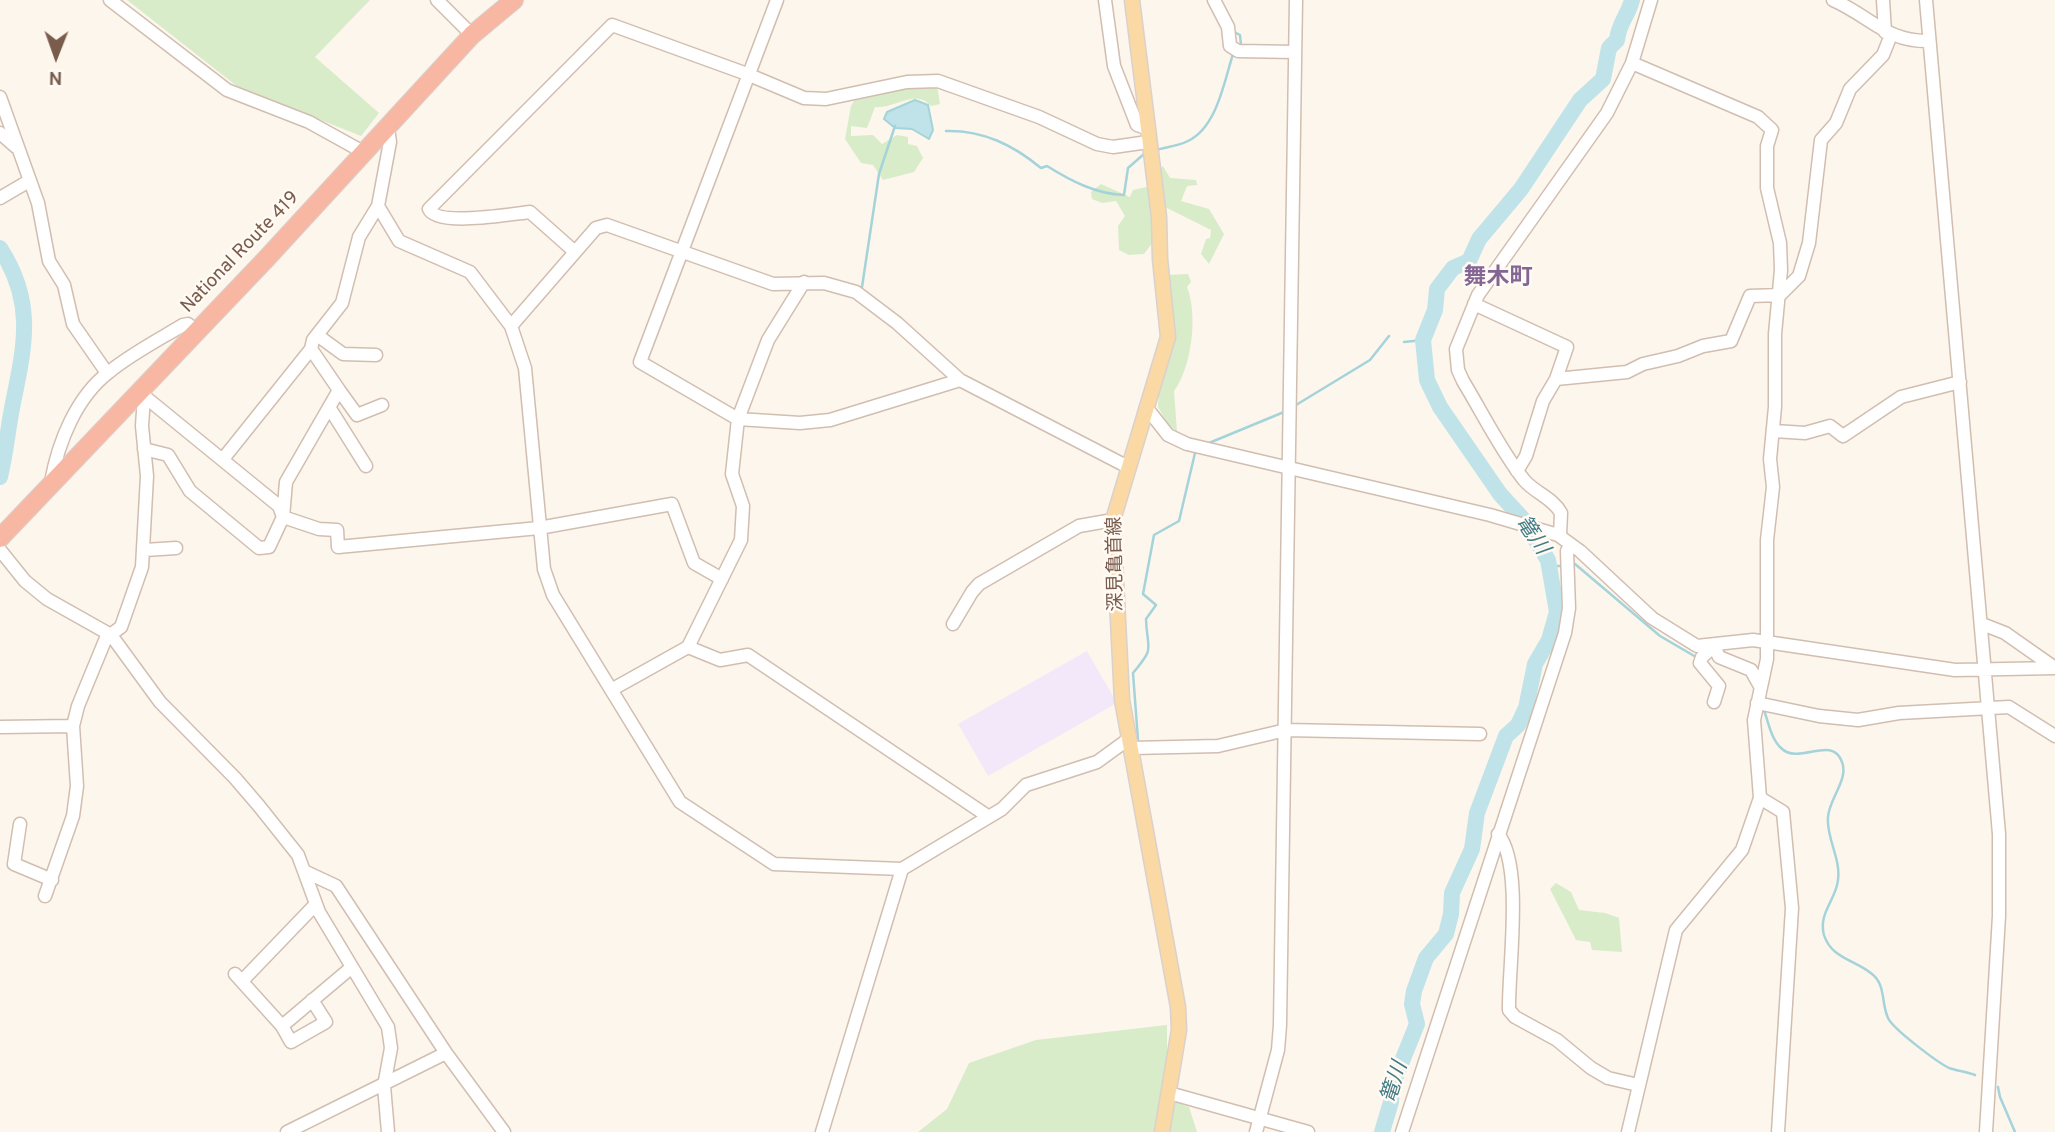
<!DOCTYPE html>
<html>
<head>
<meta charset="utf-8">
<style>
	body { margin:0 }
	#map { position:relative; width:2055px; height:1132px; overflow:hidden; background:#fdf6ec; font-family:Overpass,sans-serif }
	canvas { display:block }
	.north { position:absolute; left:21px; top:21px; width:70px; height:70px; -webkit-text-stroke:5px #fffaf3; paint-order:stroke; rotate:181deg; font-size:19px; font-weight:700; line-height:28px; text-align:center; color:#7a5c4d }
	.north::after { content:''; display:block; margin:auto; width:24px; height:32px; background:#7a5c4d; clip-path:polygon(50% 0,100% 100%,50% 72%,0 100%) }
</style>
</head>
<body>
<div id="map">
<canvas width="2055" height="1132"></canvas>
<div class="north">N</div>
</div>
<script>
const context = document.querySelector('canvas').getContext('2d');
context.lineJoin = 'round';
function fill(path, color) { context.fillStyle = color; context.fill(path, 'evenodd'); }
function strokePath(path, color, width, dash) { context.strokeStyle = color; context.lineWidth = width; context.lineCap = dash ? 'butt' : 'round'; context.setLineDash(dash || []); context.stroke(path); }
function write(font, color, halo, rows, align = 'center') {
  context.font = font + ' Overpass,"Noto Sans JP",sans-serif'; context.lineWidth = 5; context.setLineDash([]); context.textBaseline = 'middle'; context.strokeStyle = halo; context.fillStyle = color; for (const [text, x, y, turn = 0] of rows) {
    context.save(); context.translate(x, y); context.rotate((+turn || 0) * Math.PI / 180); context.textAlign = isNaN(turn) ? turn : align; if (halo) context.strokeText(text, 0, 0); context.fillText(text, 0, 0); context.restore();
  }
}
fill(new Path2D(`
	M1087,651L1117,703L988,776L958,724Z`), '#f3e8fa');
fill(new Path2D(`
	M127,0H370L315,57L379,113L361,136L238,87Z
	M937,85L940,104L931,106C916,88 894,109 875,107L867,128L851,126V136L873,135L882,144L897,135L908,137V144L917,146L923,158L914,172L883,180L873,165L861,163L845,139L851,106L857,96Z
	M1163,166L1170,178L1196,180L1197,185L1187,186L1181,201L1209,209L1224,234L1209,264L1201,254L1206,239L1210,238L1211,230L1165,207L1156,208V238L1144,254L1129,255L1119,250L1118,226L1125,216L1116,201L1102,203L1092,199L1091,192L1101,184L1130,197L1133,190L1146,187L1151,191L1158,170Z
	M1188,274L1191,282L1187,287C1198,314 1192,367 1174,391L1177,432L1167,423L1158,407L1167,275Z
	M1556,883L1571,892L1579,910L1605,913L1619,918L1622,952L1592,950L1590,942L1576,940L1550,889Z
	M1167,1025V1079L1155,1132H918L947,1109L969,1063L1036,1040Z
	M1173,1101L1189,1107L1197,1132H1169Z`), '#d8ecc9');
const water = new Path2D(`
	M915,100L928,105L933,130L929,139L912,129L895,128L884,119L887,112Z`);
fill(water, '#bfe3e8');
strokePath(water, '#a5d3da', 2);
strokePath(new Path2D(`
	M1234,32L1240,35L1241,45
	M946,131C983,130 1013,145 1041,168L1047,166C1071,181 1096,194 1124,195L1128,168L1144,154
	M1156,150C1167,147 1178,146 1188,141C1217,127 1224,82 1233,54
	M862,287L879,174L895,126
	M1404,342L1423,340
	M1296,405L1370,360L1389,336
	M1209,443L1284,412
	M1548,560L1556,566H1564
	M1575,564L1660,636L1696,657
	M1764,710C1768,721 1771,739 1781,748C1799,766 1832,734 1842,762C1849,779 1829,799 1828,817C1826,838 1841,858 1838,880C1836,900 1818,913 1824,935C1831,958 1855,960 1872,974C1886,985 1881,1003 1888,1018C1893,1029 1937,1062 1949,1068C1958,1071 1967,1072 1975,1075
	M1138,740L1133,673C1156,646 1147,651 1146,619L1156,605L1143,594L1154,535L1179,521L1195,453
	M1998,1087L2000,1097L2015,1132`), '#a5d3da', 2.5);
strokePath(new Path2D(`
	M0,248C35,302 25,344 13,403C8,427 6,452 0,477
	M1382,1132L1391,1102L1392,1086L1417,1024L1412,1004L1414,991L1426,958L1446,934L1451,914L1452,893L1472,849L1477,813L1506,736L1518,725L1526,708L1535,664L1549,640L1557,612L1548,560L1522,518L1500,494L1440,407L1427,380L1423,340L1435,310L1437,289L1453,268L1469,261L1479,239L1521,189L1580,100L1603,79L1609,48L1617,40C1619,22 1628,16 1632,0`), '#bfe3e8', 16);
const minor = new Path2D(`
	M110,0L227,90L309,122L365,153
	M437,0L472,35
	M777,0L640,362L738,419L800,423L830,420L960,380
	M1105,0L1114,66L1137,125L1146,128
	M1214,0L1228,27L1230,46L1238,51L1295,52
	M1833,0C1870,16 1886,42 1929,41
	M1883,0L1885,32
	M1926,0L1999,834V916L1986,1132
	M0,97L38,203L49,261L64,285L73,324L107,373
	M0,133L16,147
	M0,198L29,181
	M378,206L399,241L470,272L511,326L525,368L544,569L553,595L680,802L774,864L902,869L1002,809L1026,785L1097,762L1130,738
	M575,252L530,212C511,214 437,227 429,209L612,25L747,74L804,98L826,99L907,82L938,81L1039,117L1097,144L1113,147L1148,142
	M1474,304L1567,347L1556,379L1543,401L1526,456L1517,471
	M511,326L596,228L607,225L773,284L824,283L856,292L897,323L960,380L1128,467
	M317,335L343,354L376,355
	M1556,379L1627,372L1643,364L1678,356L1703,346L1731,341L1750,296L1780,295L1799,276L1809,243L1821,140L1836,123L1850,89L1883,55L1891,35
	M339,390L357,415L382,405
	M144,396L279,506L283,517
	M329,407L366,466
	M1146,407L1168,435L1187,444L1490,515L1558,535L1580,551L1652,618L1697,646L1753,640L1955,670L2055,668
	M1774,431L1805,433L1830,426L1843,436L1901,397L1960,382
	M144,449L168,455L190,491L259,548L269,547L283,517L286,482L339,390L311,349L313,340L342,303L359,237L378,206L390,142L388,128
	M223,459L311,349
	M51,482C58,443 76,397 109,372C131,354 158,340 183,325L188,324L195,331
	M283,517L319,529L337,530L338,547L539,528L672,504L694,563L722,579
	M1560,536L1561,513C1553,498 1535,493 1524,480C1501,451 1483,414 1463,381L1458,370L1456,349L1478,295L1607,113L1632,63L1651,0
	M0,550L25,581L47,599L111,635L160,702L235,778L259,806L298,855L319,912L388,1027L391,1048L384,1086L388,1132
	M145,550L176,548
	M953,624L972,592L979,584L1079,526L1113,520
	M1982,624L2005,633L2055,668
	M688,647L720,660L748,655L989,817
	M611,690L688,647L741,540L743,506L732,474L738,419L768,340L804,282
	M1714,702L1719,686L1700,663L1702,657L1714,646L1719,657L1751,670L1760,686
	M1757,703L1819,716L1858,720L1899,713L2009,707L2055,736
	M0,727L73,726
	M1132,748L1218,746L1286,730L1480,734
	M1760,798L1783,812L1792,908L1778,1132
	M20,824L14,864L52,880
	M1498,834C1524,865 1508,970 1509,1010L1515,1017L1557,1040L1591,1068L1608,1078L1638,1085
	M306,872L336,886L446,1053L504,1132
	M45,896L73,816L77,786L73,726L78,706L106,638L121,627L142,567L147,476L142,426L144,396L140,390
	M235,974L282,1026
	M242,981L316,904
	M312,1000L326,1022L291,1042L282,1026L352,967
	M1169,1093L1308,1132
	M287,1132L446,1053
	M822,1132L902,869
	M1256,1132L1278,1050L1280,1025L1296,0
	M1402,1132L1565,633L1569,608L1567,551L1570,545
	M1628,1132L1676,930L1742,850L1760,798L1754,720L1767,659V540L1773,487L1770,459L1775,407V334L1781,270L1780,243L1767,188V146L1772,130L1758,117L1632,63`);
const major = new Path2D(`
	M1132,0L1159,217L1160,259L1168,337L1113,520L1122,700L1178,1007L1179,1030L1162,1132`);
const highway = new Path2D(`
	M0,538L266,259L472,35L514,0`);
strokePath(minor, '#d1beb0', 15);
strokePath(major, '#dad1cd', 17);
strokePath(highway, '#dad1cd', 20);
strokePath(minor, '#fff', 12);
strokePath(major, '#fbd9a5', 14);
strokePath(highway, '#f7b7a3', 18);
write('19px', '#7a5c4d', '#fffaf3', [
	["National Route 419",241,253,-46],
	["深見亀首線",1117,564,-91]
]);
write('italic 21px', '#437c86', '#fffaf3', [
	["篭川",1531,536,56],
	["篭川",1396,1083,-72]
]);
write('bold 23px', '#846695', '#fffaf3', [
	["舞木町",1498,279]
]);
</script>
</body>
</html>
